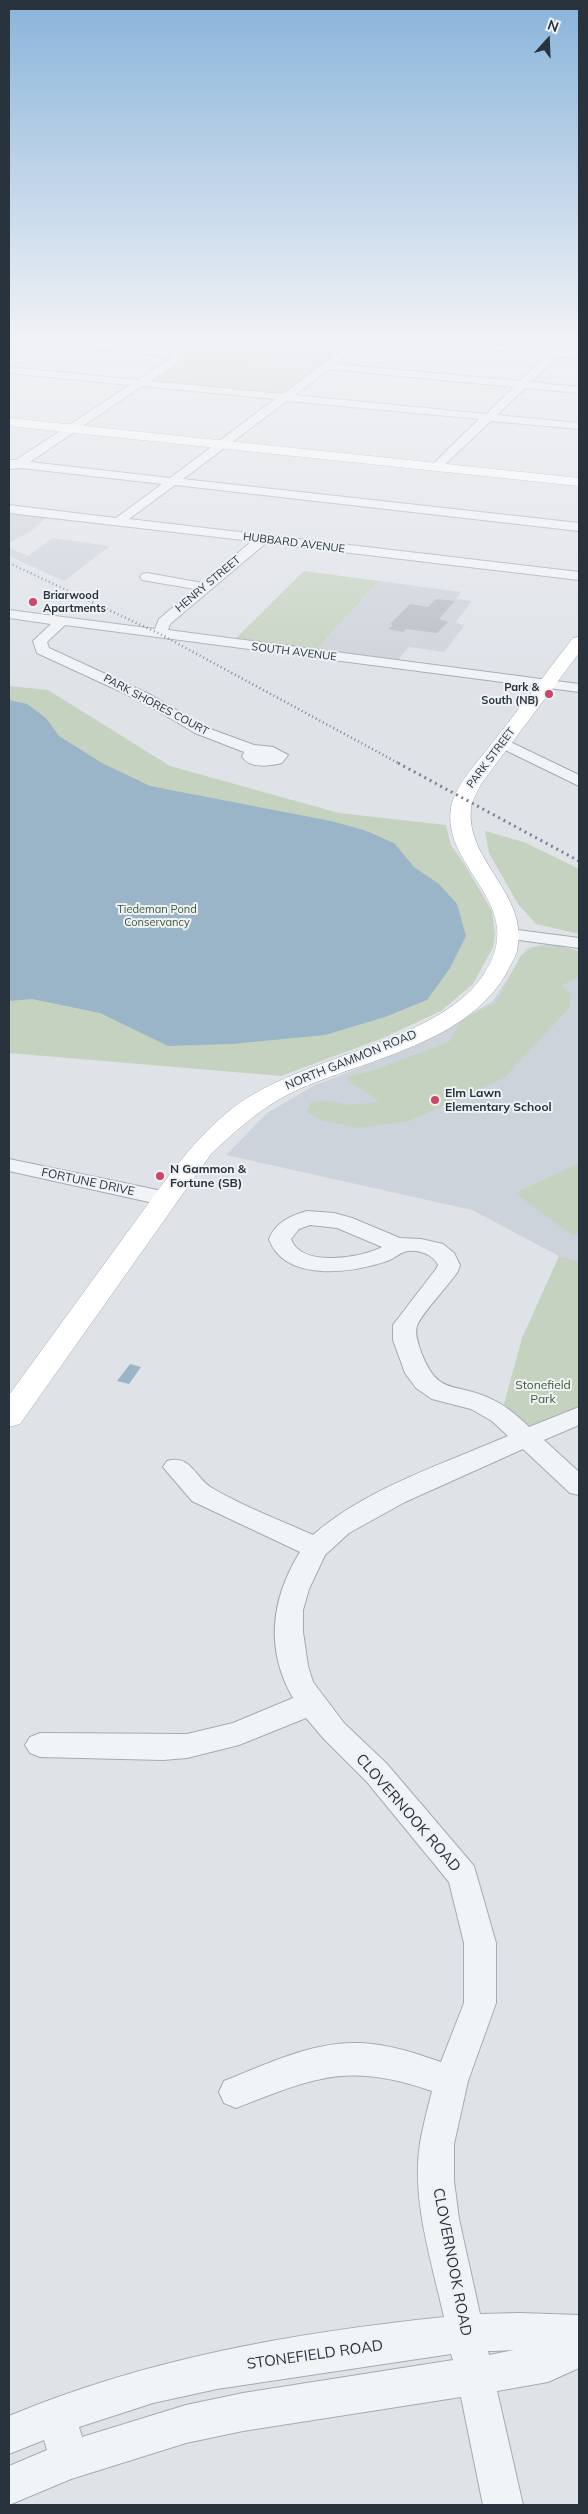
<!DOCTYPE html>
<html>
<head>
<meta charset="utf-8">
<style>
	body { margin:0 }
	#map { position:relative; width:588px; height:2514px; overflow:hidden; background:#dfe3e8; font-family:Mulish,sans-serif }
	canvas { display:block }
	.frame { position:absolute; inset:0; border:10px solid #28333e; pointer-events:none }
	.north { position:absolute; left:523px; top:15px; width:50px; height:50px; -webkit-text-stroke:4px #eef2f5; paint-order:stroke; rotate:20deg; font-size:14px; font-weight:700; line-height:20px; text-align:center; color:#28333e }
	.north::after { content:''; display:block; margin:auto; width:18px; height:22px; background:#28333e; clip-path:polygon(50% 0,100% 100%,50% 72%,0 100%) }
</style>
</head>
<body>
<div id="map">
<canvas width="588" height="2514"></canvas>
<div class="frame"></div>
<div class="north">N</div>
</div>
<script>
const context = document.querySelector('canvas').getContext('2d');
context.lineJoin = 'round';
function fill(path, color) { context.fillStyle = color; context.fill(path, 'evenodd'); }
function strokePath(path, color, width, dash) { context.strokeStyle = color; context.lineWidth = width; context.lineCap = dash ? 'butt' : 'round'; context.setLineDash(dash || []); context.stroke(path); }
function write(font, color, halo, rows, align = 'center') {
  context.font = font + ' Mulish,sans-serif'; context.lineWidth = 4; context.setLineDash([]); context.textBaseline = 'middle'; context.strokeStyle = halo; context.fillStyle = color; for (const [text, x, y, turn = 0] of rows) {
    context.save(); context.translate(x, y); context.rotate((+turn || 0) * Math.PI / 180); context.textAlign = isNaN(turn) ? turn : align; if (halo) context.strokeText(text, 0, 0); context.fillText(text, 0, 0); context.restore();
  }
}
fill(new Path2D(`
	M133,339H363L287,397L143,383L182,355L118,347Z
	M9,509L51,514L31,531L9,543Z
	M53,538L110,546L64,581L9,556V548L28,556Z
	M379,581L461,592L456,599L472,601L455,623L465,625L444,652L409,647L397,661L317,650Z
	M555,942L579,954V1261L559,1256L472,1210L226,1155L267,1113L313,1086L424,1042L493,1001L527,948Z`), '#cdd3da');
fill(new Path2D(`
	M192,357L312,370L280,393L155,381Z
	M304,571L379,581L313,654L231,643Z
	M9,686L48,690L170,766L339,813L446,825L451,845L465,865L492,911L495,934L493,947L473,984L441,1011L383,1038L281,1076L9,1053Z
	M485,831L524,842L579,869V934L536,924L518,904L489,853Z
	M559,946L579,951V977L562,985L571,994L569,1008L504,1078L409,1121L358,1128L321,1120L307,1112L311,1102L327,1101L350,1105L379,1102C369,1092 356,1088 346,1077L371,1071L449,1042L462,1020L496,1003L521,955L535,947Z
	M579,1163V1233L573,1236L515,1193Z
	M559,1256L579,1261V1415L526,1438L501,1415L522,1338Z`), '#c6d2c0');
fill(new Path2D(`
	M9,700L27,704L46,718L59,736L102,763L150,786L331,821L364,830L394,843L414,867L439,884L457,904L466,936L450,968L427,1000L385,1017L325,1035L232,1044L168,1046L100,1013L32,999L9,1001Z
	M130,1364L141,1367L129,1384L117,1381Z`), '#9ab5c7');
fill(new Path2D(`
	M436,599L455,601L439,619L448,622L437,633L406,629L403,632L388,629L393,625L390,624L410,604L428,607Z`), '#b6bdc4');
const minor = new Path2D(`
	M17,339H64L182,352L186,353V357L150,381L283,394L356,339H368L336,364L520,381L547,355L402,342L397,339H439L553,350L564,339H575L564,351L579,352V358L558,356L531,382L579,387V393L525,388L497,415L579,423V429L491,421L440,469H432V465L479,419L287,401L183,479L579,523V531L175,485L129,519L579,572V580L266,543L170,624L168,630L579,684V692L65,625L47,642L49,648L151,695L205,727L254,745L273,747L288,755L282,763C269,766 251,769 242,757L244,752L195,733L141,701L37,653L33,641L51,624L9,618V610L155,629L159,619L195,589L142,580L140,577L142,574L147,573L203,583L252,541L9,513V505L116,518L162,484L21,468L10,469L9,460H16L130,385L9,373V367L138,380L172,357L28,341L9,351V344ZM329,369L514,387L486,414L295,395ZM142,386L275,399L170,478L30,462Z
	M502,738L579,775V786L497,746L494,743L497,740Z
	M510,929L579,938V948L504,938L501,934L504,930Z
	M9,1159L167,1192L175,1194L178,1199L175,1204L167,1206L9,1171Z
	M307,1211L334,1213L352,1218L400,1238L421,1239L443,1244L454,1253L460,1265L458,1271C450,1284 420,1315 417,1326C414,1334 419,1345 421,1352C438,1397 455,1382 489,1398C505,1405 517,1415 529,1427L579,1407V1425L544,1440L579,1472V1495L570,1493L523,1449L405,1502L349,1533L325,1555L309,1589L303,1610V1632L308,1666L313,1682L344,1723L387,1764L474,1866L496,1943V2003L468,2081L454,2144V2181L459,2219L480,2314L520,2313L579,2315V2368L548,2382L497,2391L523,2505H483L461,2397L243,2431L186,2443L71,2479L9,2505V2466L47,2450L44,2440L9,2454V2416C148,2358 293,2333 444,2317C432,2262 411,2200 420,2143C423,2125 428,2108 432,2091C347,2062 316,2077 236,2108L224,2103L219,2092L224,2081C267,2064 313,2041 360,2043C388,2044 415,2053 441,2062L464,2003V1943L449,1882L367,1782L324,1739L306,1718L239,1745L187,1758L163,1760L40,1757L30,1753L25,1745L30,1737L40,1733L187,1734L233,1723L293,1698C265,1649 271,1599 300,1552L192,1501L163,1467L167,1461C191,1454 195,1478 212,1488C244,1507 280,1520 313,1535C365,1489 445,1463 508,1436L492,1421L471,1409L432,1399L416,1388L405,1373L393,1340V1325L436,1269L438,1265C433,1254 416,1248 404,1252C398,1254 394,1259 387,1261C354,1273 284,1283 269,1239C276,1222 290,1216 307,1211ZM310,1225L337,1228L382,1247C362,1258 301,1268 291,1239L299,1229ZM514,2350L489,2355L488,2351H492ZM451,2354L453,2360L243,2393L186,2405L82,2437L79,2427L153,2403L217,2389Z`);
const major = new Path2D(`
	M9,418L579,478V486L9,426Z
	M579,637V653L481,784C478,791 472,800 471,808C465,862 530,894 517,951C516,956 512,962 509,968C472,1043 365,1059 295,1091C263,1106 236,1130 211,1154L20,1424L9,1427V1395C49,1340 89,1285 129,1230C162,1186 190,1141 234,1107C303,1055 434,1044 482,977C533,905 441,870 451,808C455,784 479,761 493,742C520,708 546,673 573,638Z`);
strokePath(minor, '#a4abb2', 2);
strokePath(major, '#9ea9b3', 1);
fill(minor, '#f1f4f6');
fill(major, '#fff');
strokePath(new Path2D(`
	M9,563L160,634L400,764`), '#798491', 2.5, [1, 3]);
strokePath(new Path2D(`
	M398,763L579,861`), '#798491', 3, [2, 4]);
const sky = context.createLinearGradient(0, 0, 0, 691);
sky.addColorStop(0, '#89b4db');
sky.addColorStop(0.49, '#f1f2f5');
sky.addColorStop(1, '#f1f2f500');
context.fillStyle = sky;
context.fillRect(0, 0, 588, 691);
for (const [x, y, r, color] of [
	[33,602,5,"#cb4667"],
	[549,694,5,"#cb4667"],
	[435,1100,5,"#cb4667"],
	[160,1176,5,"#cb4667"]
]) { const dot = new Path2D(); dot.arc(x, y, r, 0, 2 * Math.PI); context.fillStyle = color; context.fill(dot); strokePath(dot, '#eef2f5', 2); }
write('11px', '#28333e', '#eef2f5', [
	["HUBBARD AVENUE",294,543,7],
	["HENRY STREET",208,584,-40],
	["SOUTH AVENUE",294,652,7],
	["PARK SHORES COURT",156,705,28],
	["PARK STREET",491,758,-53]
]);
write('bold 11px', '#28333e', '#eef2f5', [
	["Briarwood",43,596],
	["Apartments",43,609],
	["Park &",539,688,"right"],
	["South (NB)",539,701,"right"]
], 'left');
write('11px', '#405a36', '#eef2f5', [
	["Tiedeman Pond",157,910],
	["Conservancy",157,923]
]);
write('12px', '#28333e', '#eef2f5', [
	["NORTH GAMMON ROAD",351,1060,-22],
	["FORTUNE DRIVE",88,1182,12]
]);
write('bold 12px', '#28333e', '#eef2f5', [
	["Elm Lawn",445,1093],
	["Elementary School",445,1107],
	["N Gammon &",170,1169],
	["Fortune (SB)",170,1183]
], 'left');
write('12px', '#405a36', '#eef2f5', [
	["Stonefield",543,1385],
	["Park",543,1399]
]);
write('15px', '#28333e', '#eef2f5', [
	["CLOVERNOOK ROAD",408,1813,49],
	["CLOVERNOOK ROAD",452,2262,79],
	["STONEFIELD ROAD",315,2355,-8]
]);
</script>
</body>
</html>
